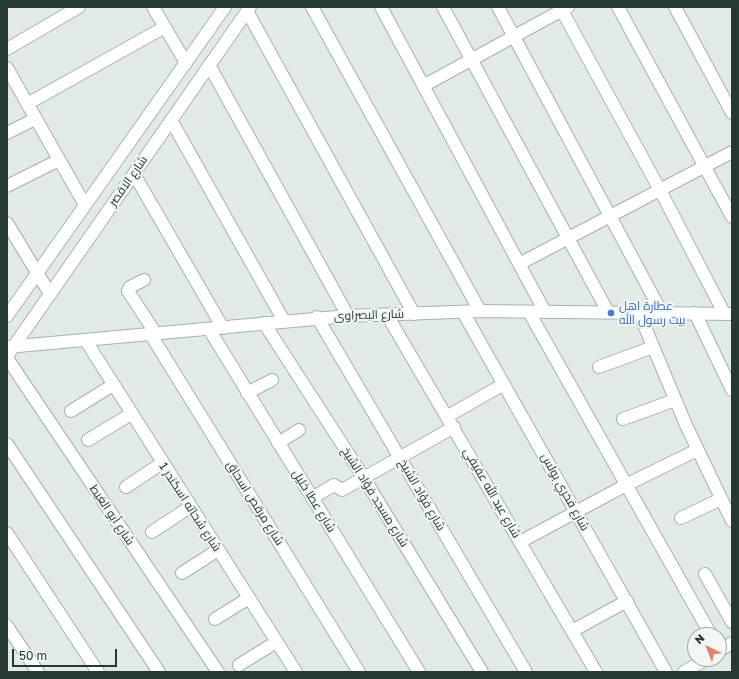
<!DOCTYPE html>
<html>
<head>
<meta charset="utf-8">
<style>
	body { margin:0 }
	#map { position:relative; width:739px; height:679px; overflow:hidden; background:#e2eae6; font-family:"Golos Text",sans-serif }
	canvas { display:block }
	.frame { position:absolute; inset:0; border:8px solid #243933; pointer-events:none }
	.north { position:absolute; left:687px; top:627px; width:40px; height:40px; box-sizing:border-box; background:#f2f7f4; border:1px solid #a0aba7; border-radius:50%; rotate:317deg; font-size:11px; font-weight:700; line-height:16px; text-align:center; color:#243933 }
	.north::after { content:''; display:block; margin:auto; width:14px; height:18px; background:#e18569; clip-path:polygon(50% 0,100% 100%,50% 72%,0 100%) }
	.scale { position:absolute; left:12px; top:649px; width:105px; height:18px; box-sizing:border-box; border:2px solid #243933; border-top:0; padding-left:5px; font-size:12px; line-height:14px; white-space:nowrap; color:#243933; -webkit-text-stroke:3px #f2f7f4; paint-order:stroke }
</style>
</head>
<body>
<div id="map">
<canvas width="739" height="679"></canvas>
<div class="frame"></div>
<div class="north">N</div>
<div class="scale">50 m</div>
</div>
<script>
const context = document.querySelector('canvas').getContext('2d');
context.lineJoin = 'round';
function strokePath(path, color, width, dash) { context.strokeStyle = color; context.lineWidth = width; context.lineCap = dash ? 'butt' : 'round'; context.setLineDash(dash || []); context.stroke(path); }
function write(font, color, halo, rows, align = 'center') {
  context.font = font + ' "Golos Text",Cairo,sans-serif'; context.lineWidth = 4; context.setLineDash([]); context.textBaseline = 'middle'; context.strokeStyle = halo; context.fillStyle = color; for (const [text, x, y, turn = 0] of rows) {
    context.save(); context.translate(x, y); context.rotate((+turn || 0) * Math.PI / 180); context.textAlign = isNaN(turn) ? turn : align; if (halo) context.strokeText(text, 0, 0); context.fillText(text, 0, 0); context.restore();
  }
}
const street = new Path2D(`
	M153,7L186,63
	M312,7L480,311
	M381,7L545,312
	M443,7L608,312
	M498,7L662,313
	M560,7L660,190L724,313
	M618,7L732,217
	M675,7L732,113
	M247,11L414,314
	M7,49L79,7
	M209,65L348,316
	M7,68L85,205
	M423,86L568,7
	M27,104L165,27
	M171,120L284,321
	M7,133L35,119
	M134,174L223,328
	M7,186L59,160
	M7,223L50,294
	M519,264L732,152
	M144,280L130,287L128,291L156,334
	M463,312L666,672
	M529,312L711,635
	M639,313L686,425L732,521
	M695,313L732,390
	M387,315L596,672
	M317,317L526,672
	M264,323L364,478L482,672
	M209,329L419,672
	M151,335L359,672
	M86,341L296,672
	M7,358L218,672
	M599,367L653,347
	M247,393L272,380
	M71,411L113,385
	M448,416L504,384
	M623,419L675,400
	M88,440L131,414
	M278,443L299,430
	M7,444L159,672
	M126,487L162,463
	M312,498L334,485L342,490L454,427
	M681,518L721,499
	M152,532L190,507
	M7,533L98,672
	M520,542L626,485L697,450
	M182,573L218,550
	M705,574L732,622
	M215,619L249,598
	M7,626L38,672
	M572,631L627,601
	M719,651L732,643
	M239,665L276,642
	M684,672L706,659`);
const secondary = new Path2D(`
	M7,316L225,7
	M7,347L348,316L480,311L732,314
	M7,356L250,7`);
strokePath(street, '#a5b1ad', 14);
strokePath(secondary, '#a2b5ae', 14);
strokePath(street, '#fff', 12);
strokePath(secondary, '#fff', 12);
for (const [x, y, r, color] of [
	[611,313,4,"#3f7fe0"]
]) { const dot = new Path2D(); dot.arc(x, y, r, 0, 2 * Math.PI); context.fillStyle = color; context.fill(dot); strokePath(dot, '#f2f7f4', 1.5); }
write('12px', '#243933', '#f2f7f4', [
	["شارع الاقصر",128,181,-55],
	["شارع البصراوى",369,315,-2],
	["شارع فخري بولس",565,492,61],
	["شارع عبد الله عفيفي",492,493,60],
	["شارع فؤاد الشيخ",422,495,60],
	["شارع مسجد فؤاد الشيخ",375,497,58],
	["شارع عطا خليل",314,501,58],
	["شارع مرقص اسحاق",255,503,58],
	["شارع شحاته اسكندر 1",190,507,57],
	["شارع أبو الغيط",112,515,56]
]);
write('12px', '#366cbe', '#f2f7f4', [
	["عطارة اهل",619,306],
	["بيت رسول الله",619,320]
], 'left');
</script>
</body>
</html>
